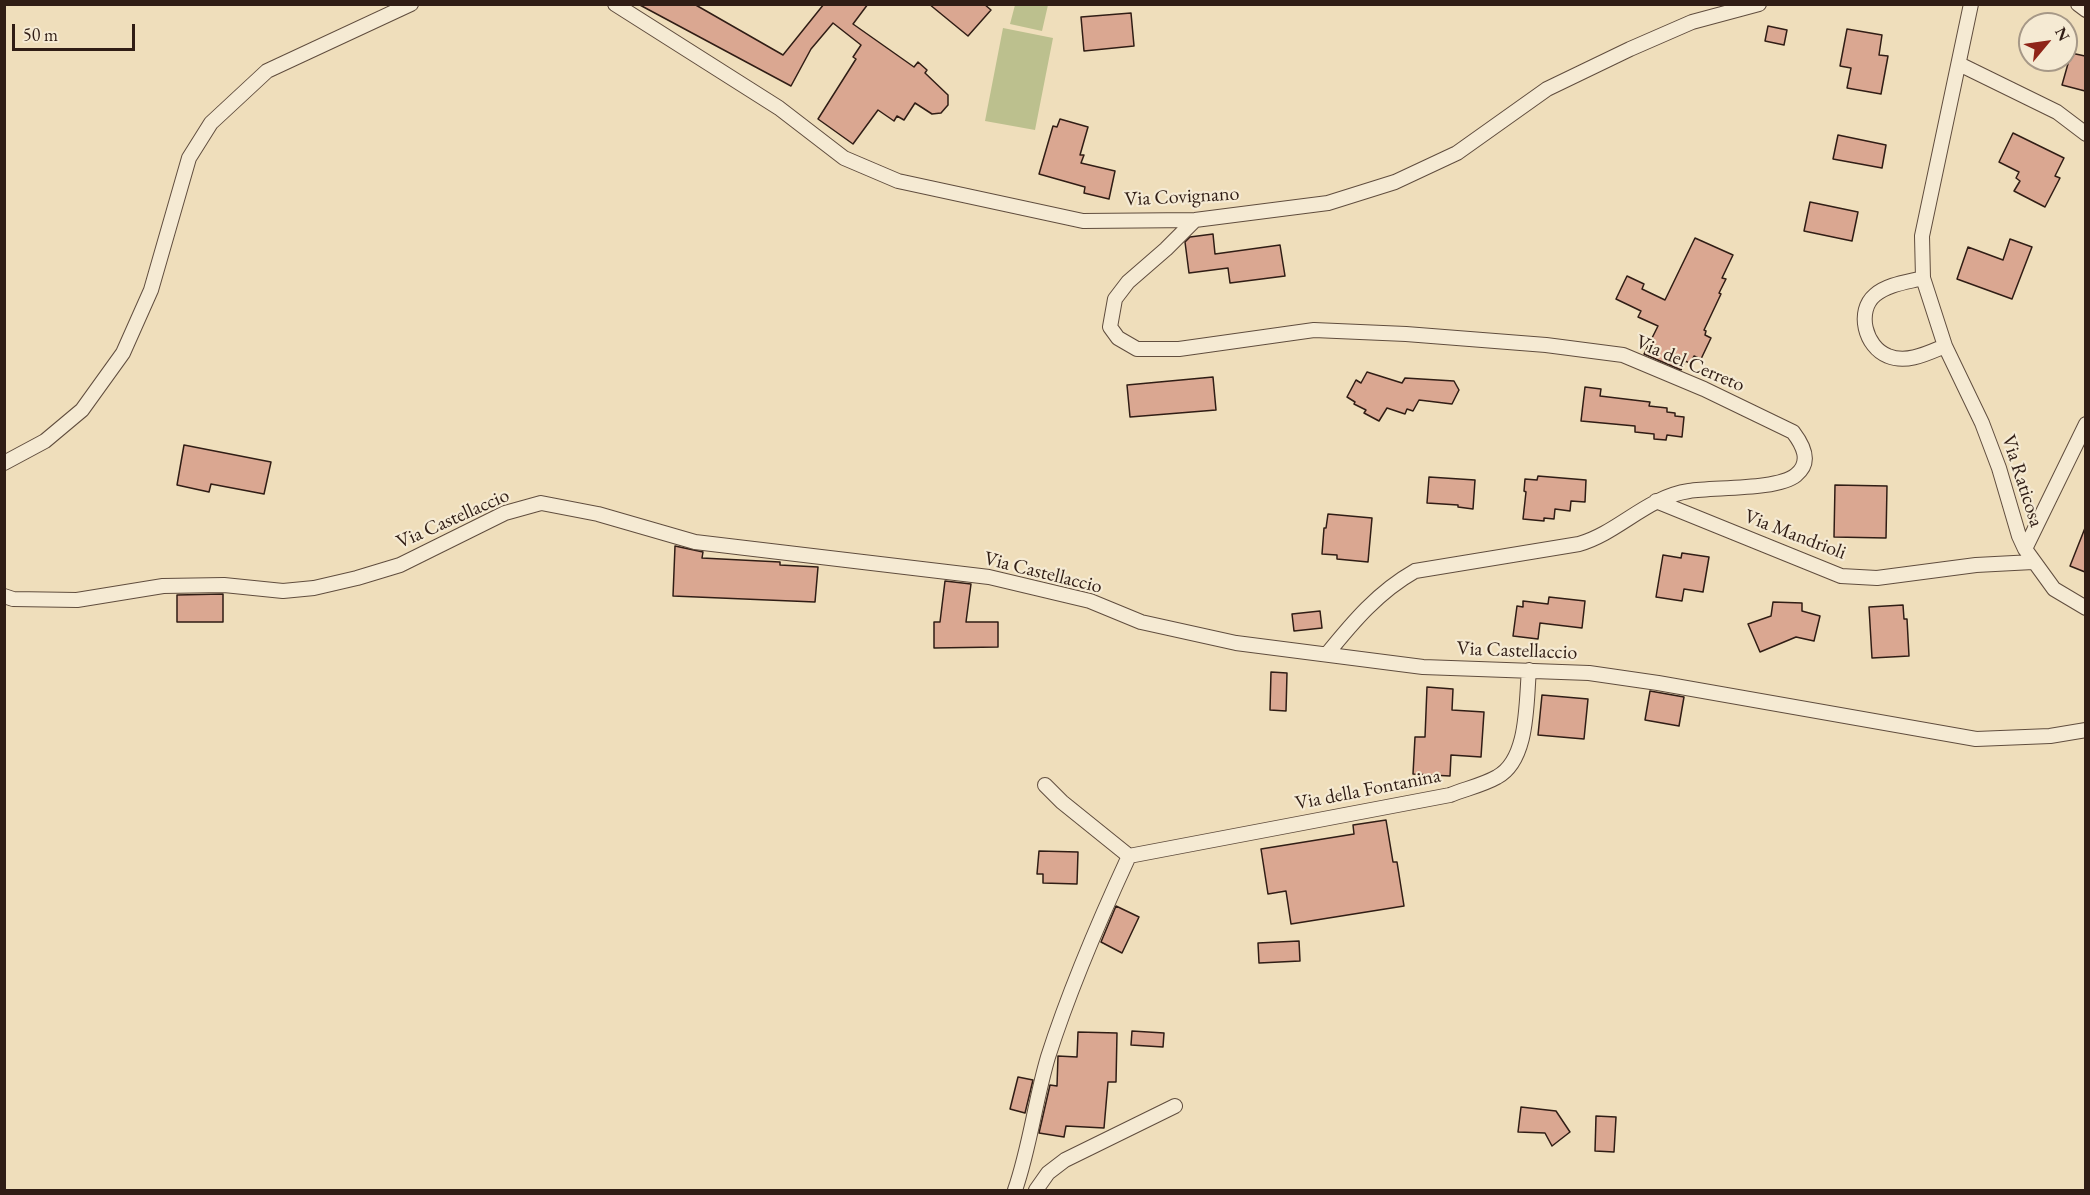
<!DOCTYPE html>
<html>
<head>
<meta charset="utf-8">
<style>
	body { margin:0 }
	#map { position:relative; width:2090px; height:1195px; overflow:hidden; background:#efdebb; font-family:"EB Garamond",serif }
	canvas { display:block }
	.frame { position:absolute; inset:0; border:6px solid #301d15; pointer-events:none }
	.north { position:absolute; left:2018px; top:12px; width:60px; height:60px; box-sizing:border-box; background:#f5ead3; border:2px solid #a69887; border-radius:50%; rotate:61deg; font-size:16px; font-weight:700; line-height:24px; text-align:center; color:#301d15 }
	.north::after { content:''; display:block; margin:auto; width:21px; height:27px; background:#8f2418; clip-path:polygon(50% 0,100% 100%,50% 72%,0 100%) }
	.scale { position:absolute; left:12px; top:24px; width:123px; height:27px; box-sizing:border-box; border:3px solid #301d15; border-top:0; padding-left:8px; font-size:18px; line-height:21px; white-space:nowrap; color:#301d15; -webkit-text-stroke:4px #f5ead3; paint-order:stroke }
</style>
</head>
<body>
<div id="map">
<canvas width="2090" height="1195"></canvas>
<div class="frame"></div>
<div class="north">N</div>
<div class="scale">50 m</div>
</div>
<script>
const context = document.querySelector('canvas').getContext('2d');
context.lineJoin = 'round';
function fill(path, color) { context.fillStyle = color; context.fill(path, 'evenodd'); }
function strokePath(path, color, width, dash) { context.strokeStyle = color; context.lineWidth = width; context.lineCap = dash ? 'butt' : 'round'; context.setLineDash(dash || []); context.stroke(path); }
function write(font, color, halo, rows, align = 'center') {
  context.font = font + ' "EB Garamond",serif'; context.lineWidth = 4.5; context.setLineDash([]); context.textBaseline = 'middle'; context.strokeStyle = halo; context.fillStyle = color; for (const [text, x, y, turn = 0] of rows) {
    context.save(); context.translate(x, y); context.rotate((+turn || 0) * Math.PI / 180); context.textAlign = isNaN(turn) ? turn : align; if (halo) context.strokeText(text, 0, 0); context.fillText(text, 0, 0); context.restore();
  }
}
fill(new Path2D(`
	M1015,5H1048L1042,31L1010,24Z
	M1003,28L1053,38L1035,130L985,121Z`), '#bcc08e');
const building = new Path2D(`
	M638,4H694L783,55L824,4H868L853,24L914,67L918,62L927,70L925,73L948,95V105L941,113L932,114L915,103L904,120L897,116L894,121L878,110L853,144L818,119L856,59L853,57L861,45L833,23L811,49L791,86Z
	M929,4H984L991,10L968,36Z
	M1131,13L1134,46L1084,51L1081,17Z
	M1768,26L1787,30L1784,45L1765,41Z
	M1847,29L1882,35L1879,55L1888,56L1881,94L1847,88L1851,68L1840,66Z
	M2071,53L2085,56V91L2062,85Z
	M1060,119L1088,127L1080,155H1084L1081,163L1115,171L1109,199L1084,193L1085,187L1039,174L1053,126L1057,127Z
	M2013,133L2064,158L2055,176L2060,178L2045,207L2014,191L2020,181L2016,178L2019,172L1999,162Z
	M1838,135L1886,145L1882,168L1833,159Z
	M1810,202L1858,212L1852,241L1804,231Z
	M1213,234L1215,254L1280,245L1285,276L1230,283L1228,268L1189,273L1185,242L1190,237Z
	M1695,238L1733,255L1722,278L1726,279L1719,293L1721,294L1704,330L1706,331L1705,335L1711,338L1701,359L1694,356L1690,363L1685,361L1681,370L1644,354L1658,326L1638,317L1641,311L1616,299L1627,276L1644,284L1642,289L1665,300Z
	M2010,239L2032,247L2012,299L1957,279L1968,247L2003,260Z
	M1367,372L1402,383L1405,378L1454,381L1459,390L1452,404L1419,400L1413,411L1407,409L1405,414L1387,408L1379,421L1364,413L1366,410L1354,404L1355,402L1347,397L1356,380L1361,383Z
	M1213,377L1216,410L1130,417L1127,385Z
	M1585,387L1601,389L1600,396L1650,402L1649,406L1667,408V412L1675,413V416L1684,417L1682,437L1667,435L1666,440L1654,439V434L1635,432V426L1581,421Z
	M184,445L271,462L264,494L211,484L209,492L177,485Z
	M1538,476L1586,480L1585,502L1571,501L1570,511L1555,509L1554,519L1544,518V521L1523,519L1526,492L1524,491L1525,479L1537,480Z
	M1429,477L1475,480L1473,509L1458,507V505L1427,503Z
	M1835,485L1887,486L1886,538L1834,537Z
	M1328,514L1372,518L1368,562L1337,559V555L1322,554L1324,528H1326Z
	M2085,528V572L2070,566Z
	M675,546L703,552L702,558L780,562V565L818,567L815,602L673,596Z
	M1682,553L1709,557L1703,592L1684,589L1682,601L1656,597L1663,555L1681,558Z
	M945,581L971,584L966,622H998V647L934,648V622H940Z
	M223,594V622H177V595Z
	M1549,597L1585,601L1582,628L1540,623L1538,639L1513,636L1517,606L1523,607V601L1548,604Z
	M1773,602L1802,603V611L1820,616L1814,641L1796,637L1760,652L1748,624L1771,616Z
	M1903,605L1904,619H1907L1909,656L1872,658L1869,607Z
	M1320,611L1322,628L1294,631L1292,614Z
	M1271,672L1287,673L1286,711L1270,710Z
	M1427,687L1453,689L1452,710L1484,712L1481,757L1451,755L1450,776L1413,774L1415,737H1425Z
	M1650,691L1684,697L1679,726L1645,720Z
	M1542,695L1588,699L1584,739L1538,735Z
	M1386,820L1393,862H1397L1404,906L1291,924L1286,891L1268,894L1261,849L1354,834L1353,825Z
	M1039,851L1078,852L1077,884L1043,883V874H1037Z
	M1116,906L1139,917L1122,953L1101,942Z
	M1299,941L1300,961L1259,963L1258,943Z
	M1132,1031L1164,1033L1163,1047L1131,1045Z
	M1078,1032L1117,1033L1116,1082H1108L1104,1128L1066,1126L1064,1137L1039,1133L1050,1085L1057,1086L1058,1056L1077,1057Z
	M1018,1077L1033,1080L1025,1113L1010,1109Z
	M1521,1107L1556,1111L1570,1132L1552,1146L1545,1133L1518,1132Z
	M1596,1116L1616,1117L1614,1152L1595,1151Z`);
fill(building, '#daa791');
strokePath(building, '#301d15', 1.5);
const minor = new Path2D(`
	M615,4L779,108L844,158L898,181L1083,221L1195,220L1328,203L1395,182L1457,153L1547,89L1630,49L1692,22L1759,4
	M1971,4L1922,236L1923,278L1945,346L1982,423L1999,468L2019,536L2025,549L2054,589L2086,608
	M2078,4L2086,10
	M1959,64L2057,112L2086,134
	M1195,220L1166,249L1128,282L1115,299L1110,327L1118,338L1137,349H1179L1314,330L1406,334L1546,345L1623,355L1704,389L1793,432C1803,445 1812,462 1796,475C1778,490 1715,487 1689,491C1647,497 1618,533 1579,544L1415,571C1378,592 1353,622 1327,654
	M1923,278C1908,282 1888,284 1875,295C1856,311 1865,347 1888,356C1907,364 1928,353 1945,346
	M4,463L45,441L82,410L123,353L151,290L189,158L211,123L267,71L411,4
	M1656,501L1841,576L1877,578L1976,565L2033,562
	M2025,549L2086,424
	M4,596L13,599L77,600L163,586L224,585L283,591L314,588L357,578L400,565L505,513L541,503L598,514L695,542L989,577L1090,601L1141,622L1236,643L1423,667L1589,673L1658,683L1976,739L2050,736L2086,730
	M1045,785L1062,802L1129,856L1450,795C1465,789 1483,785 1497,777C1529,760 1526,701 1529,670
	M1015,1190C1030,1147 1035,1101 1048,1057C1070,988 1099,921 1129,856
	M1036,1190L1048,1173L1065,1160L1175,1106`);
strokePath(minor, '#604d3e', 16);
strokePath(minor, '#f5ead3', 14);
write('20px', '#301d15', '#f5ead3', [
	["Via Covignano",1182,197,-3],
	["Via del Cerreto",1690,364,23],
	["Via Raticosa",2022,481,72],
	["Via Castellaccio",453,519,-24],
	["Via Mandrioli",1795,535,21],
	["Via Castellaccio",1043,573,14],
	["Via Castellaccio",1517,651,2],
	["Via della Fontanina",1368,790,-11]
]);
</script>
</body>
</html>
